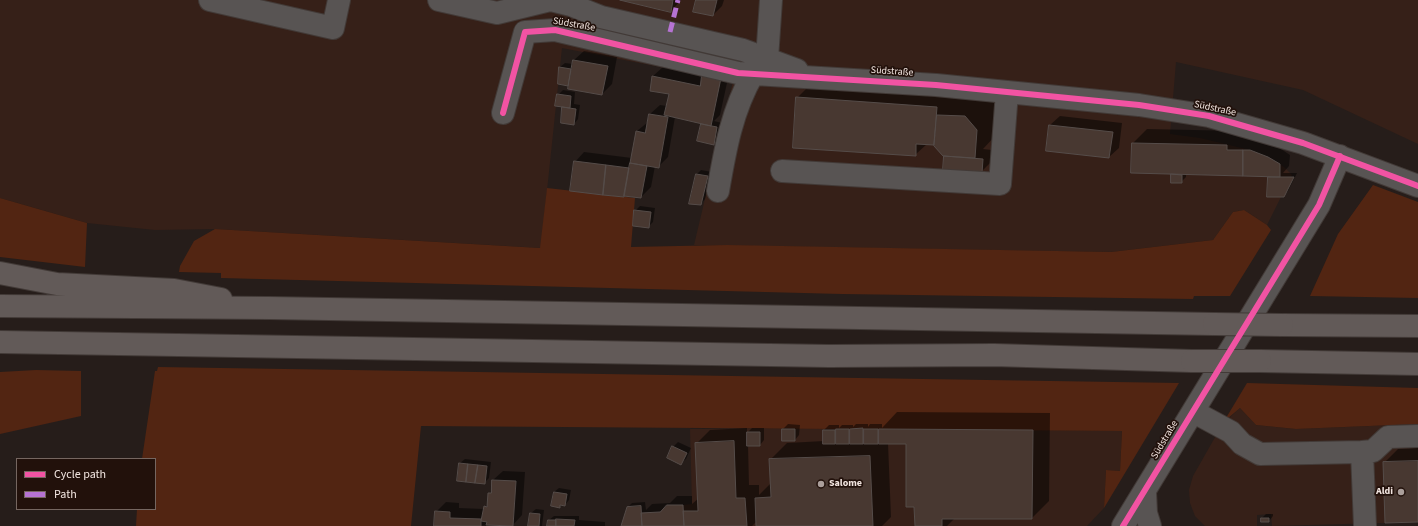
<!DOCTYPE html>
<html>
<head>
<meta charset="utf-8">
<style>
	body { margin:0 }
	#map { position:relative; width:1418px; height:526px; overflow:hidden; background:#261d1a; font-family:"Source Sans 3",sans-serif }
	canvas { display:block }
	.legend { position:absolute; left:16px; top:458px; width:140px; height:52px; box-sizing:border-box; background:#22110b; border:1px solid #756660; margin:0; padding:5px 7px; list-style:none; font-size:12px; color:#f2e5e0 }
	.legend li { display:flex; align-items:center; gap:8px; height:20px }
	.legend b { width:20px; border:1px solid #756660 }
</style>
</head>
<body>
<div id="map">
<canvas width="1418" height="526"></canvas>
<ul class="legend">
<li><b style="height:5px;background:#f153a3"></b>Cycle path</li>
<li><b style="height:5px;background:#b673d3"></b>Path</li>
</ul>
</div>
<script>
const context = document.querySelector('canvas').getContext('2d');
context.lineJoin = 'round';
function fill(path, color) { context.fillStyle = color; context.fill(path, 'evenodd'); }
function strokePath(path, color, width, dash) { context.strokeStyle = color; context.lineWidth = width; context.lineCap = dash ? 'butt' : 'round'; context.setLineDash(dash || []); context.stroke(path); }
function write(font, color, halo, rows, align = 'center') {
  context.font = font + ' "Source Sans 3",sans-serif'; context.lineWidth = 3.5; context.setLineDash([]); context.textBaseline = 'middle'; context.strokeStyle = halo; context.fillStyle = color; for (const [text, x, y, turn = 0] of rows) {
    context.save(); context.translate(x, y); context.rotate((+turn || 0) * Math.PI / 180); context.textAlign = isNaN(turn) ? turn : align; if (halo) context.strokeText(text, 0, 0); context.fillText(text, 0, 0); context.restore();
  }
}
fill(new Path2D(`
	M0,0H1418V144L1303,90L1176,62L1170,134L1200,138L1250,150L1268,157L1284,167L1292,175L1267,225L1244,210L1233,212L1213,240L1111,252L694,245L733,81L562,48L541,248L215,229L155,230L87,223L0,198Z
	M1240,408L1256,425L1296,429L1418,424V522L1272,526L1271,514L1257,515V526H1205L1195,516L1190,503L1189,490L1193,476L1226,418L1228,419Z
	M863,428L1122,431L1120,471L1106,470L1104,508L1087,526H684L683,505L692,504L690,429Z`), '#362018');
fill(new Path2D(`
	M1373,185L1418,202V298L1310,296L1338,234Z
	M547,188L635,198L631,247L727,245L1111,252L1213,240L1233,212L1244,210L1267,225L1271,230L1230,296H1194L1193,299L842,294L221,278V273L179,272L180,266L194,241L215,229L540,248Z
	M0,198L87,223L85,267L0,257Z
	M158,367L1179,383L1104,508L1106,470L1120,471L1122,431L421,426L411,526H136L137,509H155V459H142L155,371H157Z
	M36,370L81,371V416L0,434V372Z
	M1247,383L1418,388V424L1296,429L1256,425L1240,408L1227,419L1226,418Z`), '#522512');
fill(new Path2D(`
	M624,0H681L671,11Z
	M697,0H724L722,6L713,15Z
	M584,51L617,57L612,84L602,94L559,83L560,67L565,63L573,64L574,60Z
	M663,67L703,76L730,69L720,115L714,121L722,123L718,139L714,144L702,124L703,123L675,117L668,157L658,167L655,166L651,187L641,197L575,162L584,152L632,158L637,131L648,122L650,114L660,105L667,106L670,94L653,76Z
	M815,80L954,90L953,99L960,93L987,95L998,107L996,135L983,149L992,150L991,162L981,172L945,155L935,144H927L915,155L797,98Z
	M563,90L575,92L574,104L580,105L578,119L574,124L562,122L564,106L558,95Z
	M1060,116L1122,123L1119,148L1109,157L1050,125Z
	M1147,129L1241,131L1278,147L1290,155L1289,166L1283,173H1297L1288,191L1283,196L1269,177L1270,176L1186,174V177L1181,182L1172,175L1173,173L1132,172L1133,143Z
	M701,170L712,172L705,199L701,204L697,174Z
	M640,206L655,208L653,222L649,226L635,211Z
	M897,412L1050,413L1049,501L1032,518H955L947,526H916L907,443H888L891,517L882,526H757V521L752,526H622L627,508L632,503L645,502L646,510L652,504L670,503L677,496H692V504L699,498L696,444L710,430L747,428V433L752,428H764V440L760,445H748L749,485H759V495L771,483L770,460L787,443L824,441V430L829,425H839V428L842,425H853V427L856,424H868V427L870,424H882V428Z
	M788,424L800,425L799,435L795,440L783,429Z
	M678,442L691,448L686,459L681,463L673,447Z
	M1418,448V521L1384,463L1398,449Z
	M465,459L491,462L489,478L484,483L460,463Z
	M503,471L525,472L522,515L513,525L435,526L436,512L446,502L459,503V508L484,509L489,502L493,480Z
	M559,488L571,490L569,500L565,505L560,506L554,492Z
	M536,509L544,510L542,526H529L531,513Z
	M1266,514H1273V516L1269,521L1262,518Z
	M554,516H579V520L605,522V526H548L549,520Z`), '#0007');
const building = new Path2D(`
	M620,0H673L671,12Z
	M696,0H717L713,16L693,12Z
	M573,60L608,66L602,95L568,89Z
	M559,67L571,69L568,86L558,84Z
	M702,75L721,78L711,126L664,115L669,94L650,91L652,76L700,86Z
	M557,94L571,96L570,108L555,106Z
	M796,97L937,107L934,145L916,144V156L793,148Z
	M562,107L576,109L574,125L561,123Z
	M649,114L668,117L659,168L630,163L636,131L645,133Z
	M937,115L965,116L977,130L975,158L943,156L934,146Z
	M701,124L717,127L714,145L697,141Z
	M1049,125L1113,132L1109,158L1046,151Z
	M1132,143L1227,145V150H1243V176L1131,173Z
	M1243,150H1250L1268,157L1280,164V177L1243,176Z
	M944,156L983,159L982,173L943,170Z
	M574,161L606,165L603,195L570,191Z
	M630,163L647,166L641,198L624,196Z
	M606,165L629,168L624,197L603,195Z
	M696,174L708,176L701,205L689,204Z
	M1171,174L1182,175V183H1171Z
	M1268,177H1294L1284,197H1267Z
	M634,210L651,212L649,228L633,226Z
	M782,429H795V441H782Z
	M836,429H849V444H836Z
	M850,429L863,428V444H850Z
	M864,429H878V444H864Z
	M879,429L1033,430L1032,519H942V526H915L914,507H906V444H879Z
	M823,430H835V444H823Z
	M747,432H760V446H747Z
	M734,441L736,498H745L747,526H684L683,511H698L695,443Z
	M672,446L687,453L681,465L667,458Z
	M870,456L873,526H756L755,498L771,497L769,459Z
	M1418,461V522L1385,523L1383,462Z
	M459,463L468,464L466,482L457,481Z
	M468,464L478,465L475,483L466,482Z
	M478,465L487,466L485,484L475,483Z
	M492,480L516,481L513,526L486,525L487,522L481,521L484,506L487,507L488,493H491Z
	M554,492L567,494L565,506L560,505V508L551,506Z
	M667,505H683L684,526H642L641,513L660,512Z
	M641,506L642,526H621L627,507Z
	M435,511L450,512V518L481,519V526H434Z
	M530,513L540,514L539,526H528Z
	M1261,518H1269V522H1261Z
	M556,519L575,520L574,526H556Z
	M548,520H556V526H547Z`);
fill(building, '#483831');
strokePath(building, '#554c49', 1);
const minor = new Path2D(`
	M210,0L333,28L339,0
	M439,0L497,13L550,0
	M551,0L571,5L601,17L743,50L797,70
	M767,59L771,0
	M503,113L525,32L555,30L738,73L936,85L1139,105L1209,116L1303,143L1418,186
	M782,171L1000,184L1007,92
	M718,191C725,150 732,110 753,74
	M1194,412L1231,432L1242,444L1260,454L1362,452L1365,526
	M1362,452L1373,451L1388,437L1418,436
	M1145,492L1146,513L1150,526
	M1123,526L1319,205L1340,156`);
const highway = new Path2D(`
	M0,273L57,284L174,290L221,299
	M0,306L269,308L1214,324
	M1282,325L1418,326
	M0,342L829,356L994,355L1192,361
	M1260,361L1418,364`);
strokePath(minor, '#423a37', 24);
strokePath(highway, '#423a37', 24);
strokePath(minor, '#585453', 22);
strokePath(highway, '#625a58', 22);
const highwayBridge = new Path2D(`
	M1214,324L1282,325
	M1192,361H1260`);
strokePath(highwayBridge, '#423a37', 24, []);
strokePath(highwayBridge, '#625a58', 22);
strokePath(new Path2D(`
	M670,32L678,0`), '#b673d3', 5, [10, 5]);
strokePath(new Path2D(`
	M503,113L525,32L555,30L738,73L936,85L1139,105L1209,116L1303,143L1418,186
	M1123,526L1319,205L1340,156`), '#f153a3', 6);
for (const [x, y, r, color] of [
	[821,484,4,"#ab9f9b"],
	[1401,492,4,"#ab9f9b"]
]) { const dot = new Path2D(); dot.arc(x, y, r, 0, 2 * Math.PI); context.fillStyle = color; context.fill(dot); strokePath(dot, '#22110b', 1.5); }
write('10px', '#f2e5e0', '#22110b', [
	["Südstraße",574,25,10],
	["Südstraße",892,72,4],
	["Südstraße",1215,109,12],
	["Südstraße",1165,440,-59]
]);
write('bold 10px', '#f2e5e0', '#22110b', [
	["Salome",829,484],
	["Aldi",1393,492,"right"]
], 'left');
</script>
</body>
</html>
